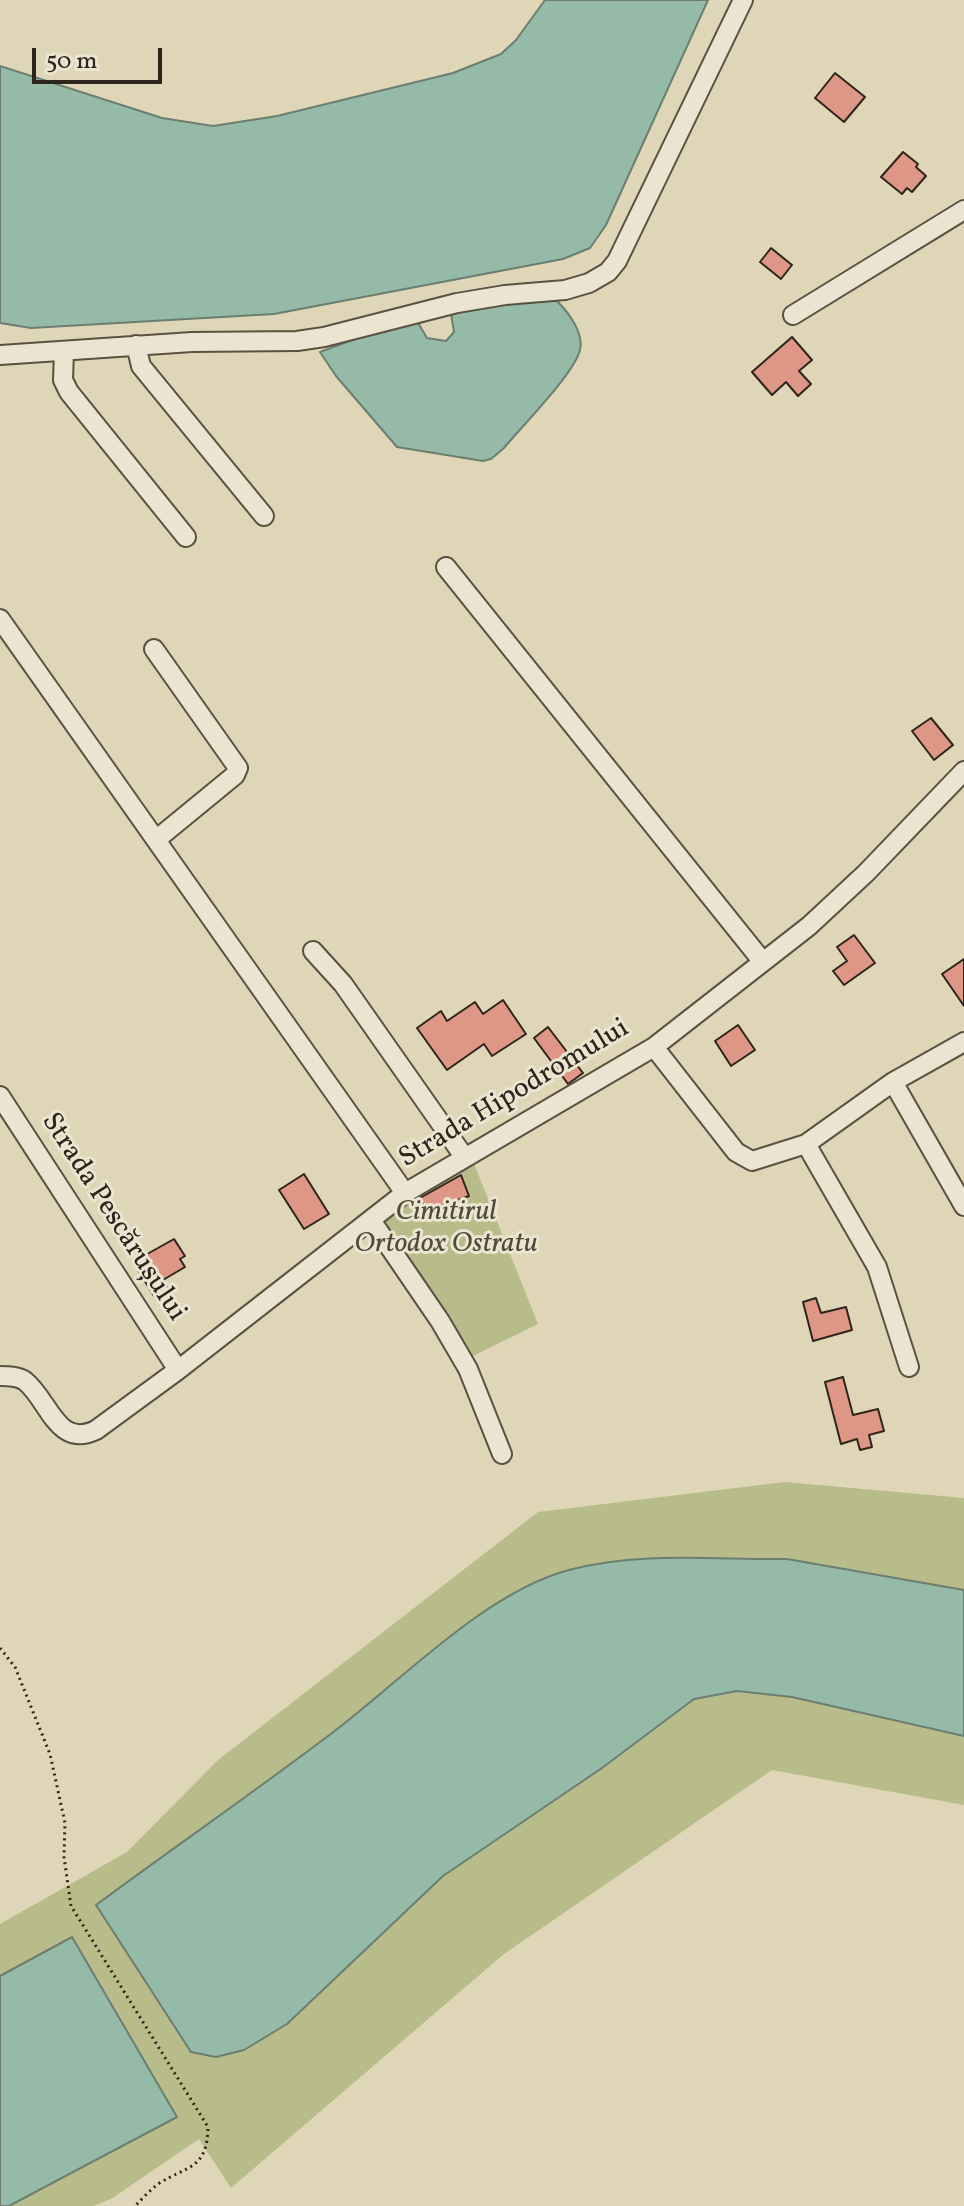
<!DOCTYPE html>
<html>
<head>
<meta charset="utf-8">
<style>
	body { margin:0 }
	#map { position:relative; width:964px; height:2206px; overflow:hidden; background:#dfd6b7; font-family:Vollkorn,serif }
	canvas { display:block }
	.scale { position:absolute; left:32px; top:48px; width:130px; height:36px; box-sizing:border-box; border:4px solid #2d251b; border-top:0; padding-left:10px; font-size:24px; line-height:28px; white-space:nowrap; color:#2d251b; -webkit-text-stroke:6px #eae4d0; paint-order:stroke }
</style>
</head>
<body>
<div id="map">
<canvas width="964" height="2206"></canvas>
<div class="scale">50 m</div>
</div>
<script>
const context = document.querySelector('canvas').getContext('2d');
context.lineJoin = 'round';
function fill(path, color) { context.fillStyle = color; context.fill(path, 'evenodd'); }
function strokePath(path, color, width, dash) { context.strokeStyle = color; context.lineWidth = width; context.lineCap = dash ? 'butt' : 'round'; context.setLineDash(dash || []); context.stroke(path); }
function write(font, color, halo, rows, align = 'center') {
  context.font = font + ' Vollkorn,serif'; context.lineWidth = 6; context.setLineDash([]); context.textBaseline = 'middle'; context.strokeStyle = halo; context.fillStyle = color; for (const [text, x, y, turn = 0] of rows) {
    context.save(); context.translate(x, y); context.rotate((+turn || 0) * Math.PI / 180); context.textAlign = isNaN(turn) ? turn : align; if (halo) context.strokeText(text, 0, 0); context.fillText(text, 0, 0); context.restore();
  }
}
fill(new Path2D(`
	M471,1156L538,1324L471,1357L382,1222L412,1193Z
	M785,1482L964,1498V1805L772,1770L504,1954L231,2188L199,2139L111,2199L93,2206H0V1924L127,1852L218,1760L538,1512Z`), '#b8bc8a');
const water = new Path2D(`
	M545,0H708L606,225L590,248L563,259L274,314L31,328L0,323V66L162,118L213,126L277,116L453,73L501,54L516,40Z
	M535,300L557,301C569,313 584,333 580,350C574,374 522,426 504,448L491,459L483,461L397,447L336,376L320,352L389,326L417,321L427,338L446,341L454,332L451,314Z
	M787,1559L964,1590V1736L792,1697L737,1691L694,1699L602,1768L443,1876L287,2024L244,2050L216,2057L191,2052L96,1905C176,1846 257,1790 336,1730C404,1678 486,1592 569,1570C639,1551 716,1560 787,1559Z
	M72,1937L177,2117L9,2206H0V1976Z`);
fill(water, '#95baa8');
strokePath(water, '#6b7e70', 2);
const building = new Path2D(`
	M835,73L865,97L844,122L815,98Z
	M903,152L918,164L916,167L926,176L912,192L907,188L902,194L881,177Z
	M771,248L792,265L781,279L760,262Z
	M792,337L812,360L799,371L811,384L798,396L786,382L772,395L752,372Z
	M931,718L953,745L934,760L912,731Z
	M854,935L875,963L844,985L833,971L847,961L837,947Z
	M964,959V1006L942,974Z
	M503,1000L526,1034L492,1056L484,1044L447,1070L417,1028L441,1011L447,1021L475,1002L483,1014Z
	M738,1025L755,1050L731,1066L715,1041Z
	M548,1027L583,1073L568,1084L534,1038Z
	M304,1174L329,1214L304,1229L279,1190Z
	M461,1175L469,1196L435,1208L424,1207L420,1198Z
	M174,1239L185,1256L180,1259L185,1267L163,1280L168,1288L154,1296L133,1262Z
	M816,1298L821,1313L846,1307L852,1330L813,1341L803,1302Z
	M843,1377L853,1415L878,1409L884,1431L869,1435L872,1447L860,1450L857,1439L841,1444L825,1382Z`);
fill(building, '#de9786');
strokePath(building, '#2d251b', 2);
const minor = new Path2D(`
	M793,315L964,210
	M136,345L141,366L264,516
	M64,351L63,380L69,392L186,537
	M0,355L192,342L297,341L324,337L457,303L505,295L565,290L589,283L608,272L617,261L743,0
	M446,567L763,962
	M0,619L405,1193
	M154,649L238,768L235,775L157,839
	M313,951L343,984L465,1158
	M654,1047L736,1152L752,1161L806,1144L893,1082L964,1042
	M893,1082L964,1206
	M0,1096L178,1370
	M806,1144L877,1267L909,1367
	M371,1220L440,1321L468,1369L502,1454
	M0,1376C8,1376 18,1376 25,1381C49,1400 57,1449 96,1430L178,1370L405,1193L654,1047L809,926L866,873L964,771`);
strokePath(minor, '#5a5142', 22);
strokePath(new Path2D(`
	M0,1648L15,1667L50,1754L65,1823L64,1857L71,1906L208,2127C207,2170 188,2165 158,2184C150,2190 142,2199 135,2206`), '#2d251b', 3, [2, 4]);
strokePath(minor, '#eae4d0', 18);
write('28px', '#2d251b', '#eae4d0', [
	["Strada Hipodromului",515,1095,-31],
	["Strada Pescărușului",112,1218,57]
]);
write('italic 28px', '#504b37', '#eae4d0', [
	["Cimitirul",446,1214],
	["Ortodox Ostratu",446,1246]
]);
</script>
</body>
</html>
